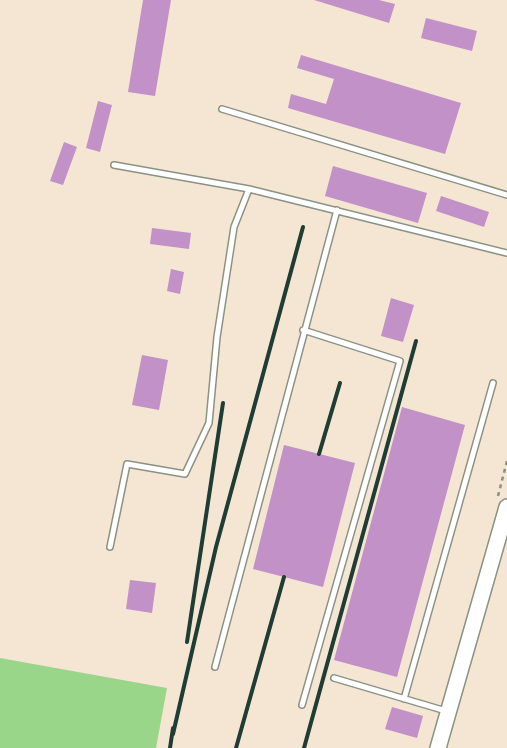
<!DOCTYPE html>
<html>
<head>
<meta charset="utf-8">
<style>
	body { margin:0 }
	canvas { display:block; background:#f4e6d3 }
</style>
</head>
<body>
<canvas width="507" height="748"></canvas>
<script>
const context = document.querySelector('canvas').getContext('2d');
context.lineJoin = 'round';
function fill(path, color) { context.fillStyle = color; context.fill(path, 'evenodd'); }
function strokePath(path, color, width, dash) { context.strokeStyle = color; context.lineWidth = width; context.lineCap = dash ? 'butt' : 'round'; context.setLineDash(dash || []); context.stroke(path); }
fill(new Path2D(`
	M0,658L167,688L156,748H0Z`), '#99d68a');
fill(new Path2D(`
	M143,0H171L155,96L128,92Z
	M314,0H379L395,4L389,23Z
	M426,18L477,31L472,51L421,38Z
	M301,55L461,103L445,154L288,108L291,94L326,104L334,79L297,68Z
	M98,101L112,105L100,152L86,148Z
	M64,142L77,147L63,185L50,181Z
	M333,166L427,193L418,223L325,196Z
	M441,196L489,212L484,227L436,211Z
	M152,228L191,233L189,249L150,244Z
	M171,269L184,272L180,294L167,291Z
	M391,298L414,305L403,342L381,336Z
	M142,355L168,360L159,410L132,405Z
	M402,407L465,425L397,677L334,660Z
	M284,445L355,463L323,587L253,569Z
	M130,580L156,583L152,613L126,609Z
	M392,707L423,716L417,738L385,729Z`), '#c291c7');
const lane = new Path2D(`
	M222,109L507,195
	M114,165L249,189
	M110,547L127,464L185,474L209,423L217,337L234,227L249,189L507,253
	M215,667L337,210
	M334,678L446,711
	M404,699L493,383
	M302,705L400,361L303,330`);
const secondary = new Path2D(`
	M438,748L507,507`);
strokePath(lane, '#8a9284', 8);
strokePath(secondary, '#8a9284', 18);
strokePath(new Path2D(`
	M498,496L507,461`), '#8a9284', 2.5, [4, 4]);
strokePath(lane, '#fff', 5);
strokePath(secondary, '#fff', 15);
strokePath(new Path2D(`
	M319,454L340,383
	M187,642L223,403
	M173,734L216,547L303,227
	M170,748L173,728
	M236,748L284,577
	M304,748L416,341`), '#1f3d34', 4);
</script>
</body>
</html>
